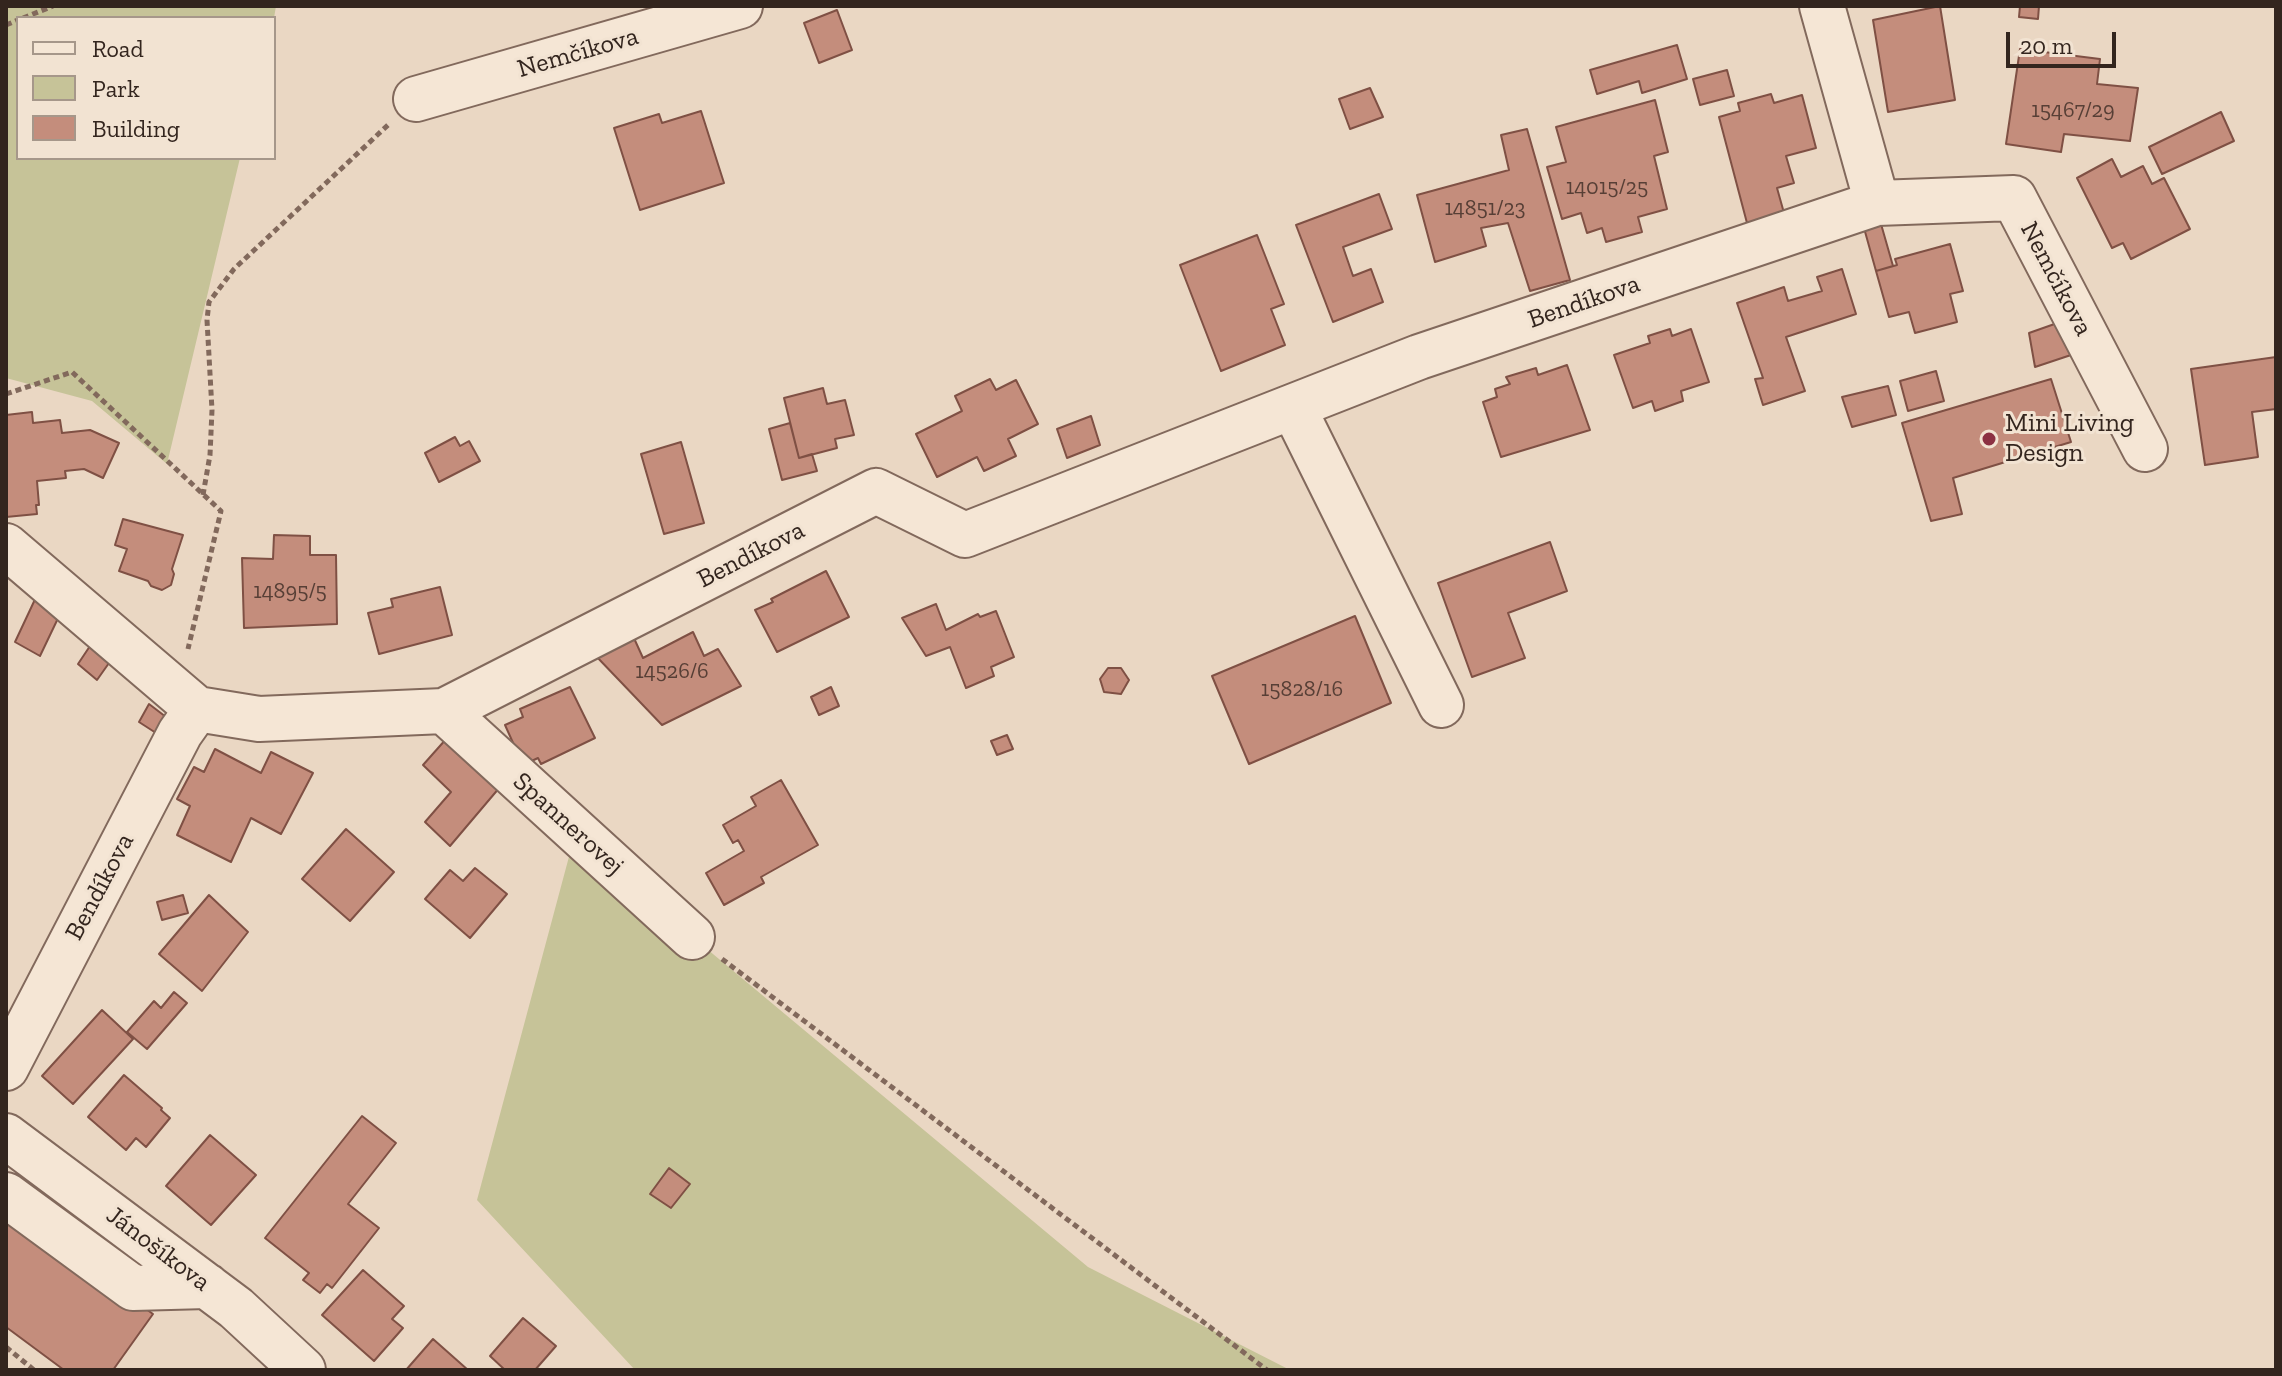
<!DOCTYPE html>
<html>
<head>
<meta charset="utf-8">
<style>
	body { margin:0 }
	#map { position:relative; width:2282px; height:1376px; overflow:hidden; background:#ead7c3; font-family:"Zilla Slab",serif }
	canvas { display:block }
	.frame { position:absolute; inset:0; border:8px solid #33251e; pointer-events:none }
	.legend { position:absolute; left:16px; top:16px; width:260px; height:144px; box-sizing:border-box; background:#f2e3d2; border:2px solid #a6978a; margin:0; padding:10px 14px; list-style:none; font-size:24px; color:#33251e }
	.legend li { display:flex; align-items:center; gap:16px; height:40px }
	.legend b { width:40px; border:2px solid #a6978a }
	.scale { position:absolute; left:2006px; top:32px; width:110px; height:36px; box-sizing:border-box; border:4px solid #33251e; border-top:0; padding-left:10px; font-size:24px; line-height:28px; white-space:nowrap; color:#33251e; -webkit-text-stroke:6px #f2e3d2; paint-order:stroke }
</style>
</head>
<body>
<div id="map">
<canvas width="2282" height="1376"></canvas>
<div class="frame"></div>
<ul class="legend">
<li><b style="height:10px;background:#f5e6d5"></b>Road</li>
<li><b style="height:22px;background:#c6c398"></b>Park</li>
<li><b style="height:22px;background:#c48d7c"></b>Building</li>
</ul>
<div class="scale">20 m</div>
</div>
<script>
const context = document.querySelector('canvas').getContext('2d');
context.lineJoin = 'round';
function fill(path, color) { context.fillStyle = color; context.fill(path, 'evenodd'); }
function strokePath(path, color, width, dash) { context.strokeStyle = color; context.lineWidth = width; context.lineCap = dash ? 'butt' : 'round'; context.setLineDash(dash || []); context.stroke(path); }
function write(font, color, halo, rows, align = 'center') {
  context.font = font + ' "Zilla Slab",serif'; context.lineWidth = 6; context.setLineDash([]); context.textBaseline = 'middle'; context.strokeStyle = halo; context.fillStyle = color; for (const [text, x, y, turn = 0] of rows) {
    context.save(); context.translate(x, y); context.rotate((+turn || 0) * Math.PI / 180); context.textAlign = isNaN(turn) ? turn : align; if (halo) context.strokeText(text, 0, 0); context.fillText(text, 0, 0); context.restore();
  }
}
fill(new Path2D(`
	M6,6H276L274,18H18V158H240L167,464L92,401L6,378Z
	M574,838L1088,1267L1290,1370H635L477,1200Z`), '#c6c398');
const building = new Path2D(`
	M1940,6L1955,100L1888,112L1873,20Z
	M2020,6H2039L2038,19L2019,17Z
	M837,10L852,50L819,63L804,23Z
	M1677,45L1687,79L1642,93L1639,81L1597,94L1590,70Z
	M2020,49L2100,59L2097,84L2138,88L2130,141L2064,134L2061,152L2006,144Z
	M1727,70L1734,96L1700,105L1693,79Z
	M1370,88L1383,117L1350,129L1339,99Z
	M1771,94L1774,103L1802,95L1816,148L1786,156L1794,183L1777,188L1784,213L1747,223L1719,117L1740,111L1738,103Z
	M1655,100L1668,152L1654,156L1667,209L1638,217L1642,232L1606,242L1602,228L1587,233L1581,213L1562,219L1547,167L1566,162L1556,127Z
	M701,111L724,183L640,210L614,128L659,114L662,123Z
	M2221,112L2234,141L2162,174L2149,147Z
	M1527,129L1570,280L1530,291L1508,223L1481,228L1486,246L1435,262L1417,195L1509,170L1501,135Z
	M2112,159L2121,177L2143,166L2152,184L2164,178L2190,229L2131,259L2123,243L2112,248L2077,178Z
	M1379,194L1392,229L1343,247L1353,276L1371,269L1383,302L1333,322L1296,225Z
	M1881,224L1893,266L1876,271L1864,228Z
	M1257,235L1284,304L1271,309L1285,345L1221,371L1180,265Z
	M1950,244L1963,291L1950,294L1957,322L1915,333L1909,312L1889,317L1876,271L1897,265L1895,259Z
	M1842,269L1856,314L1786,337L1805,391L1763,405L1755,379L1763,378L1737,303L1784,287L1788,301L1822,291L1817,277Z
	M2063,321L2077,353L2035,367L2029,333Z
	M1670,329L1672,336L1691,329L1709,382L1681,391L1683,401L1655,411L1652,401L1633,408L1614,355L1650,343L1648,336Z
	M2276,357V409L2252,412L2258,457L2205,465L2191,369Z
	M1567,365L1590,430L1501,457L1483,402L1497,397L1495,389L1510,384L1506,377L1536,368L1538,375Z
	M1936,371L1944,401L1908,411L1900,381Z
	M990,379L996,390L1016,380L1038,424L1008,439L1016,456L984,471L977,457L937,477L916,434L962,411L955,396Z
	M2051,379L2071,442L1953,478L1962,514L1931,521L1902,423Z
	M1888,386L1896,415L1852,427L1842,397Z
	M823,388L827,404L845,400L854,435L835,439L837,448L799,458L784,398Z
	M32,412L33,423L60,420L62,433L90,430L119,443L103,478L84,469L65,471L66,478L37,481L39,505H36L37,514L6,517V415Z
	M1091,416L1100,445L1067,458L1057,429Z
	M790,423L799,458L812,454L817,471L782,480L769,429Z
	M455,437L460,446L469,441L480,461L439,482L425,453Z
	M681,442L704,523L664,534L641,454Z
	M123,519L183,535L172,569L174,574L171,585L162,590L151,586L148,581L119,571L127,549L115,545Z
	M274,535L310,536V555H336L337,624L244,628L242,558L273,559Z
	M1550,542L1567,591L1508,613L1525,658L1472,677L1438,583Z
	M826,571L849,617L777,652L755,610L773,602L771,599Z
	M440,587L452,635L379,654L368,613L393,607L391,599Z
	M38,593L61,612L40,656L15,642Z
	M936,604L946,630L978,614L980,617L996,611L1014,657L991,667L994,676L966,688L950,647L926,656L902,618Z
	M1355,616L1391,703L1249,764L1212,676Z
	M693,632L704,656L718,649L741,686L662,725L595,655L633,636L643,658Z
	M90,646L109,663L97,680L78,664Z
	M1108,668H1121L1129,680L1121,694L1104,692L1100,679Z
	M570,687L595,738L541,764L538,758L523,765L505,725L523,717L520,709Z
	M831,687L839,706L819,715L811,697Z
	M149,704L166,717L156,733L139,722Z
	M1007,735L1013,749L997,755L991,741Z
	M447,738L500,787L450,846L425,822L451,792L423,765Z
	M215,749L261,773L271,752L313,773L281,834L251,818L231,862L177,835L190,806L177,799L194,767L204,772Z
	M781,780L818,845L761,877L764,883L724,905L706,873L744,851L738,840L733,843L723,825L756,806L751,797Z
	M346,829L394,872L350,921L302,879Z
	M475,868L507,894L470,938L425,899L450,870L463,881Z
	M183,895L188,913L162,920L157,902Z
	M209,895L248,932L202,991L159,954Z
	M174,992L187,1003L147,1049L127,1032L154,1001L161,1008Z
	M102,1010L133,1039L73,1104L42,1076Z
	M124,1075L162,1108L161,1110L170,1118L146,1147L136,1138L126,1150L88,1117Z
	M362,1116L396,1143L348,1204L379,1228L332,1288L327,1284L320,1293L303,1280L309,1273L265,1238Z
	M210,1135L256,1175L211,1225L166,1186Z
	M669,1168L690,1184L671,1208L650,1194Z
	M13,1213L153,1314L113,1370H64L6,1327V1223Z
	M363,1270L404,1306L392,1319L403,1328L374,1361L322,1315Z
	M523,1318L556,1346L535,1370H505L490,1356Z
	M433,1339L468,1370H406Z`);
fill(building, '#c48d7c');
strokePath(building, '#7f5044', 2);
const minor = new Path2D(`
	M1822,6L1877,203L2014,198L2145,449
	M416,99L740,6
	M1293,407L1441,705
	M6,546L197,709L259,719L444,711L876,491L965,535L1419,357L1877,203
	M444,711L692,937
	M6,1068L180,733L197,709
	M6,1136L236,1308L303,1370
	M6,1195L133,1288L207,1286`);
strokePath(minor, '#82695c', 48);
strokePath(new Path2D(`
	M23,18L53,6
	M6,25L18,20
	M6,394L72,372L221,511L188,649
	M203,495L210,455L212,410L207,320L209,302L234,269L388,125
	M722,959L1267,1370
	M6,1347L34,1370`), '#82695c', 5, [6, 4]);
strokePath(minor, '#f5e6d5', 44);
for (const [x, y, r, color] of [
	[1989,439,8,"#8c3142"]
]) { const dot = new Path2D(); dot.arc(x, y, r, 0, 2 * Math.PI); context.fillStyle = color; context.fill(dot); strokePath(dot, '#f2e3d2', 3); }
write('22px', '#573f36', null, [
	["15467/29",2073,111],
	["14015/25",1607,188],
	["14851/23",1485,209],
	["14895/5",290,592],
	["14526/6",672,672],
	["15828/16",1302,690]
]);
write('26px', '#33251e', '#f2e3d2', [
	["Nemčíkova",578,53,-16],
	["Nemčíkova",2056,279,62],
	["Bendíkova",1584,302,-19],
	["Bendíkova",751,555,-27],
	["Spannerovej",568,824,42],
	["Bendíkova",100,887,-62],
	["Jánošíkova",158,1249,37]
]);
write('26px', '#33251e', '#f2e3d2', [
	["Mini Living",2005,424],
	["Design",2005,454]
], 'left');
</script>
</body>
</html>
